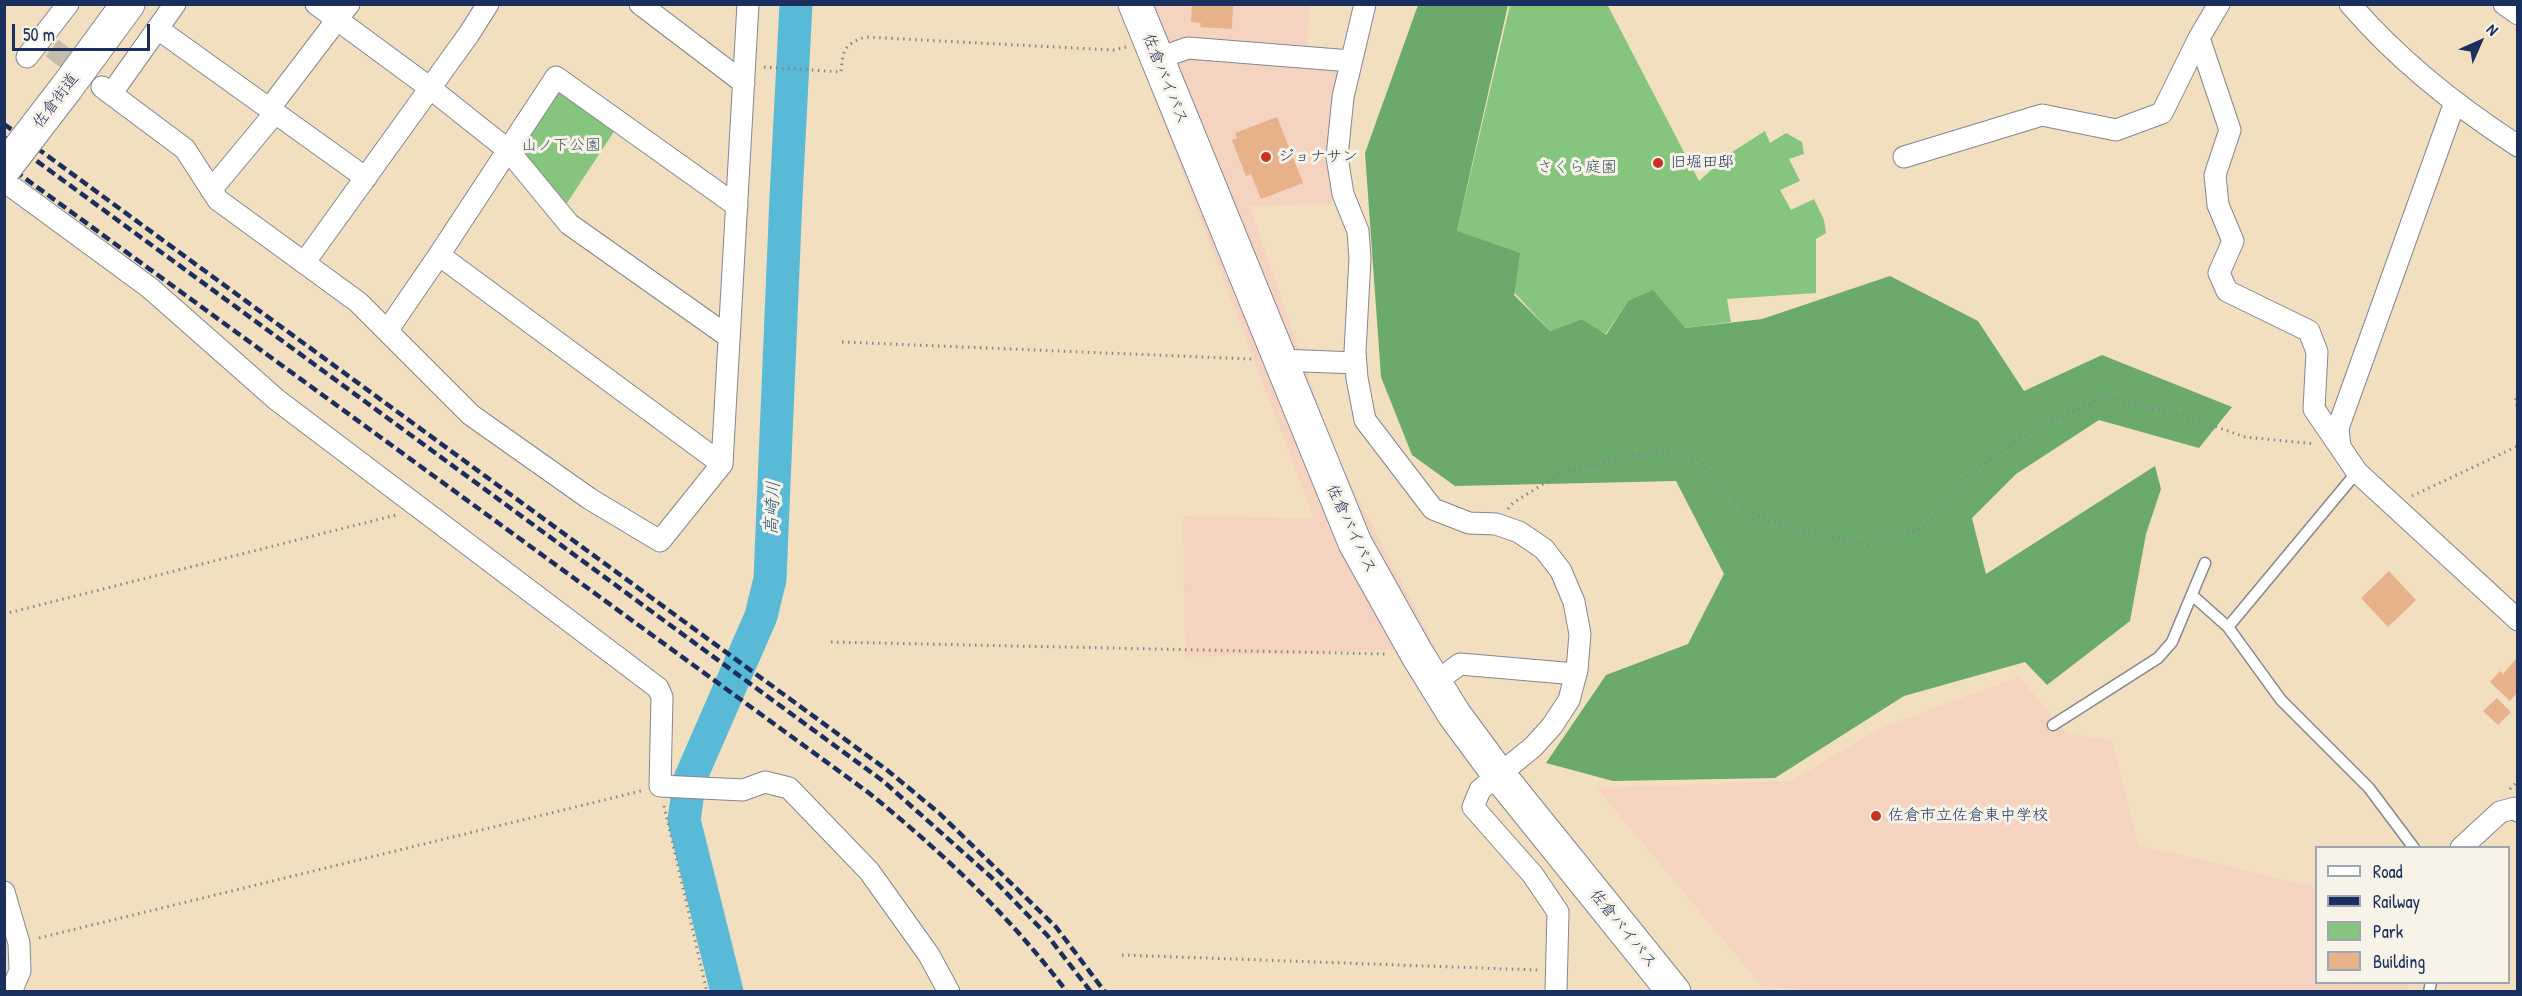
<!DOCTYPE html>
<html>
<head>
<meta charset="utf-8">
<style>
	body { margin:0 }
	#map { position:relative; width:2522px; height:996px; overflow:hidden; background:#f1dfc0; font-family:"Patrick Hand",sans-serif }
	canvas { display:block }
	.frame { position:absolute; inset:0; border:6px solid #1b2f5e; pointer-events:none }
	.legend { position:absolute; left:2315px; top:846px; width:195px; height:138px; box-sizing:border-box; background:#f7f3e8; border:2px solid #9fa5b1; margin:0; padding:8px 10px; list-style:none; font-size:18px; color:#1b2f5e }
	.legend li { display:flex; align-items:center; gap:12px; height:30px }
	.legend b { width:30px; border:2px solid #9fa5b1 }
	.north { position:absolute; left:2450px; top:12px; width:60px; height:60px; -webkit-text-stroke:4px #f7f3e8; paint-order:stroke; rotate:45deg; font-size:16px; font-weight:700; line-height:24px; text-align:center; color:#1b2f5e }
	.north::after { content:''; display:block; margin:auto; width:21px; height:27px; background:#1b2f5e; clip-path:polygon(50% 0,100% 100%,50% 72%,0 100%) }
	.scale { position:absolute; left:12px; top:24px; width:138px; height:27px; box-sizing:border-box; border:3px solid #1b2f5e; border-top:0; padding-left:8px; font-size:18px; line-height:21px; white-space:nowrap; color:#1b2f5e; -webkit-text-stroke:4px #f7f3e8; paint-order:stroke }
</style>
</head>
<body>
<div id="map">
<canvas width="2522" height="996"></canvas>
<div class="frame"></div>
<ul class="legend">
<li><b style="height:8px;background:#fff"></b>Road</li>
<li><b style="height:8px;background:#1b2f5e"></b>Railway</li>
<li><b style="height:16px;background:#86c57d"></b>Park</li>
<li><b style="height:16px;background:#e7b18a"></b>Building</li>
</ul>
<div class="north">N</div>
<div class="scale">50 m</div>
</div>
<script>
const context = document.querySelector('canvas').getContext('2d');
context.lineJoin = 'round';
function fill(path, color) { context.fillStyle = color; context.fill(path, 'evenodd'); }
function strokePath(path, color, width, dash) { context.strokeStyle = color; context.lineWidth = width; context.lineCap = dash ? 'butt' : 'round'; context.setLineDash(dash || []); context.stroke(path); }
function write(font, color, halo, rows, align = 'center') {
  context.font = font + ' "Patrick Hand","Klee One",sans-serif'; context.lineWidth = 6; context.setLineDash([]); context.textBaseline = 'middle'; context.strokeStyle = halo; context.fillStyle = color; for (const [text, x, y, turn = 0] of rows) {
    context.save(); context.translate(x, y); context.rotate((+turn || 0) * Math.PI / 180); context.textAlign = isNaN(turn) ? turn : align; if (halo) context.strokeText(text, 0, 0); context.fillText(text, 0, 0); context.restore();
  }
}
fill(new Path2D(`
	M1119,5H1309L1308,49L1341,50L1332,204L1250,206L1335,454L1436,648L1185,657L1183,516L1314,518Z
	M2019,677L2067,734L2112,740L2138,845L2316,887V982L2409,983L2407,991L1827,992L1762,986L1597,788L1791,781L1881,728Z`), '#f4d3c0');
fill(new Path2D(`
	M1607,4L1699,181L1729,154L1765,131L1770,143L1786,133L1802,142L1804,154L1789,159L1800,181L1780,190L1791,210L1814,199L1824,220L1826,233L1816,239V293L1727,299L1731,322L1685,328L1628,301L1605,335L1582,319L1550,331L1457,231L1510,5Z
	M554,93H564L615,130L563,209L517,148Z`), '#86c57d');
fill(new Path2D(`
	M1418,5H1508L1457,231L1520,253L1514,295L1550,331L1582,319L1606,335L1628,301L1653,290L1685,328L1762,319L1890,276L1978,321L2024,391L2102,355L2232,407L2199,448L2099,420L2016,474L1972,518L1986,574L2155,466L2161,489L2146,534L2130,621L2047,685L2025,662L1904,696L1775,778L1613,781L1546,763L1606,675L1688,644L1724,574L1676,481L1455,486L1412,455L1381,377L1365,153Z`), '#6caa6c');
strokePath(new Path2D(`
	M727,992L684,820L690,779L761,616L770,579L786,197L796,4`), '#58bad6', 33);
fill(new Path2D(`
	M1192,4H1233L1232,29L1200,27L1201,23L1191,22Z
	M1277,117L1303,183L1261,199L1251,174L1246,176L1232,140L1237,138L1235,133Z
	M2389,571L2416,600L2388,627L2361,598Z
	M2517,658V693L2510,701L2490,682L2500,671L2503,674Z
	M2497,698L2511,712L2498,725L2483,711Z`), '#e7b18a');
strokePath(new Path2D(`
	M52,48L90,77`), '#c6bcac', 21, [21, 10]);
const lane = new Path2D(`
	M2357,472L2228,627L2281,700L2369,788L2414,848
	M2193,596L2228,627
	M2053,725L2158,658L2172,642L2205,563
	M2429,992L2431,982`);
const street = new Path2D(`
	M316,4L430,88L508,150L569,224L729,337
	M640,4L744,83
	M1365,4L1343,97L1337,157L1343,194L1358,231L1360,258L1355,352L1357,378L1365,420L1433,509L1469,523L1496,524L1519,532L1544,549L1561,571L1574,602L1580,634L1577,670L1569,700L1552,726L1533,747L1480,790L1473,807L1533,875L1558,912L1556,992
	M2219,4L2199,38L2230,130L2215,175L2218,205L2233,241L2219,273L2227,291L2309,331L2317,352L2314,409L2340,447
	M2350,4C2398,60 2456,106 2518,146
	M2504,4L2518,14
	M158,29L366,178
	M27,57L68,4
	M1156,59L1188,48L1351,61
	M102,87L185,149L218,200L358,302L471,415L590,499L660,541L722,464L748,4
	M111,94L175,4
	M2455,102L2338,428L2340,447L2357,472L2518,620
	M269,109L349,4
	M1904,157L2042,115L2116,130L2162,113L2199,38
	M4,181L150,288L277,400L658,688L662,697L660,786L743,790L765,782L789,788L869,871L929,955L949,992
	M211,190L275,113
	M439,255L722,464
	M304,263L469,34L488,4
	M387,331L439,255L556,77L737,206
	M1280,360L1356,363
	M1434,683L1460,664L1576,674
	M2461,848L2500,812L2515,808L2518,811
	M4,892L19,943L20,971L11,992`);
const primary = new Path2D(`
	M67,87L128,4`);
const highway = new Path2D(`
	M1135,4L1355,543L1417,654L1454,714L1499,775L1674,992`);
strokePath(lane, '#86878f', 13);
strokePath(street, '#86878f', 23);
strokePath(primary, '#86878f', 35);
strokePath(highway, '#86878f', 35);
strokePath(new Path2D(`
	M764,67L841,72C843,51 843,45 865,37L1113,50L1127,47
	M842,342L1252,359
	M2518,393L2515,401L2518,408
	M2412,496L2518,446
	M1508,509L1513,503L1564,471L1664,450L1697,459L1748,512L1798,530L1871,546L1925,527L1960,480L2037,427L2107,397L2188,417L2245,437L2315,444
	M4,614L396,515
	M831,642L1387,654
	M2510,789L2518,781
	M664,806L707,992
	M39,938L641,791
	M1122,955L1537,970`), '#86878f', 3, [1.5, 4.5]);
strokePath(lane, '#fff', 10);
strokePath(street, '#fff', 21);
strokePath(primary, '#fff', 33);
strokePath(highway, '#fff', 33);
strokePath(new Path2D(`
	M4,124L887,770L939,813L1056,927L1105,992
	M4,137L883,781L991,877L1047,935L1091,992
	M4,163L869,793C944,854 1009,915 1067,992`), '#1b2f5e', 4.5, [9, 4.5]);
const primaryBridge = new Path2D(`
	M4,169L67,87`);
strokePath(primaryBridge, '#86878f', 35, []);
strokePath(primaryBridge, '#fff', 33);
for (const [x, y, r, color] of [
	[1266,157,6,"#c8321e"],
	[1658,163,6,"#c8321e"],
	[1876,816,6,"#c8321e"]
]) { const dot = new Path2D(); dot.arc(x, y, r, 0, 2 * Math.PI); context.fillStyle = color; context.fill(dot); strokePath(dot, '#f7f3e8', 2); }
write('16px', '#1b2f5e', '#f7f3e8', [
	["佐倉バイパス",1165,79,68],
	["佐倉街道",56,101,-53],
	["佐倉バイパス",1351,529,65],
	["佐倉バイパス",1623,929,51]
]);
write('16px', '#3b5c67', '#f7f3e8', [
	["山ノ下公園",561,146],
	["さくら庭園",1577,168]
]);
write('16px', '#1b2f5e', '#f7f3e8', [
	["ジョナサン",1278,157],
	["旧堀田邸",1670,163],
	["佐倉市立佐倉東中学校",1888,816]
], 'left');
write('italic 18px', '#2d5982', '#f7f3e8', [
	["高崎川",773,508,-87]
]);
</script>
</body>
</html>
